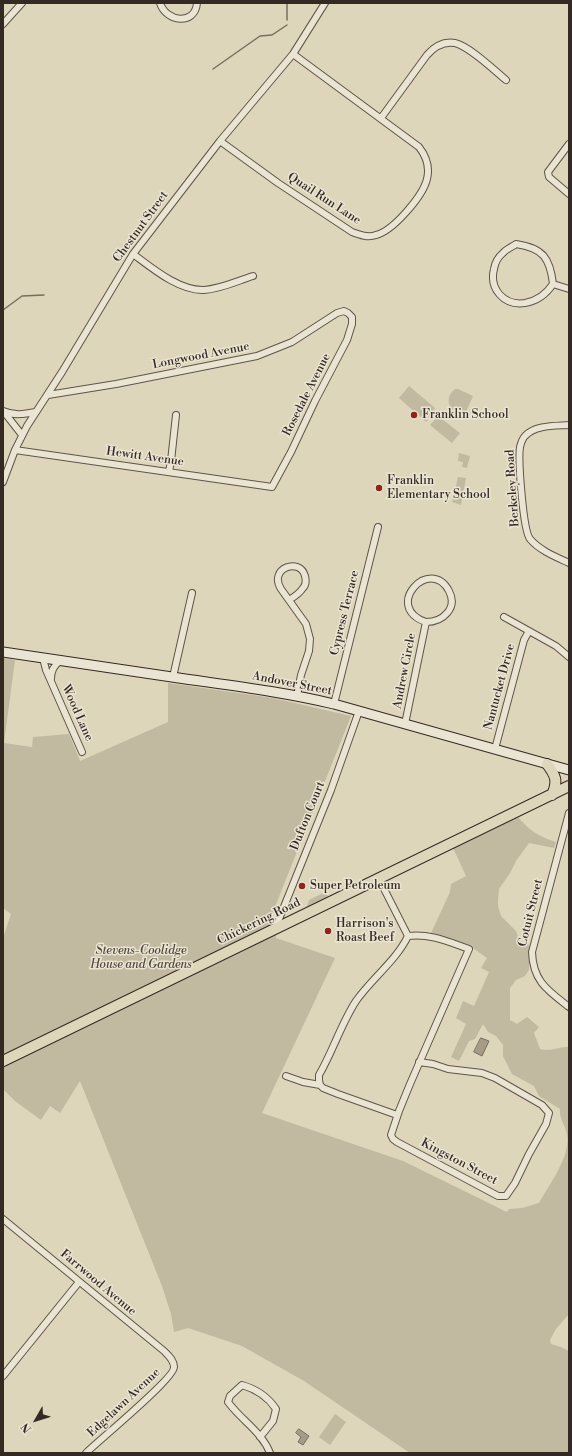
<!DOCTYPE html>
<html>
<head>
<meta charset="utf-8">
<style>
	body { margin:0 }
	#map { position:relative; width:572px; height:1456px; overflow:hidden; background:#ded6ba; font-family:"Libre Bodoni",serif }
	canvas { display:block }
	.frame { position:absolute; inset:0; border:4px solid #352923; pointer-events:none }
	.north { position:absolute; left:16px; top:1400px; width:40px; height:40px; -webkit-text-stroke:3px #eae4d2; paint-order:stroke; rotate:231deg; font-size:11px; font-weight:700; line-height:16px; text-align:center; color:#352923 }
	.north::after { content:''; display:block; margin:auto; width:14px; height:18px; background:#352923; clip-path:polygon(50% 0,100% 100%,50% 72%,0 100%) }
</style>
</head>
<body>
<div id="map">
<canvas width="572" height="1456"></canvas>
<div class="frame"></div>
<div class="north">N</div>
</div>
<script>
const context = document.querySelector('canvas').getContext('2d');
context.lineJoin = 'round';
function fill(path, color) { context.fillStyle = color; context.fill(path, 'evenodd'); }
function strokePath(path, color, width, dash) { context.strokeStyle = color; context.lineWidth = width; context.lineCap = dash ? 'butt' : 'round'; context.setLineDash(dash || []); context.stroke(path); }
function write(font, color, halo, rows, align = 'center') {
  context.font = font + ' "Libre Bodoni",serif'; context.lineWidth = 3; context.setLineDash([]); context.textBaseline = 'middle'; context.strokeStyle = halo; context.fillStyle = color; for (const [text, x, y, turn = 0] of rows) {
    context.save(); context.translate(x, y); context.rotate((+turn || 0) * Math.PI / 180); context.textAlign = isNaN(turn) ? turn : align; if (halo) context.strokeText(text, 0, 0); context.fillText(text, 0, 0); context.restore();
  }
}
fill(new Path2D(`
	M409,386L435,408L426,422L399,398Z
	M455,389H458L473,396L466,412C451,416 442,399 455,389Z
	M438,416L460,433L452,443L430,425Z
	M459,453L470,456L467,468L462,467L463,462L458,461Z
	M458,477L466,478L461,505L452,502Z
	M3,658L15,660L4,743L32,747L33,737L69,734L80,761L168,722V683L273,698L351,716L271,917L276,938L335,958L262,1113L403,1161L507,1212L509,1209L522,1208L539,1203C549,1185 571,1156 567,1135C566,1126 559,1119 560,1109L539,1096L534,1086L512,1074L503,1056V1045L496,1036L488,1032L483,1024L475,1039L469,1041L459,1061L451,1057L466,1024L456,1018L463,1001L474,1006L489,972L481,968L487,958L473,948V946L431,933L450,892L451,884L466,876L453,848L518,817C530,831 538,836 556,842L554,848L529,843L516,861L510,873L499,889L498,900V906L501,916L516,931L520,942L529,945V970L525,976L516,980L510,988V1020L517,1024L527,1017L539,1027L534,1033L540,1049C552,1052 559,1046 569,1047V1314L556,1329L550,1340L551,1344L561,1347L569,1351V1453H410L304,1381L242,1346L188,1328L174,1332L171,1314L162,1286L80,1081L60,1113L50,1106L41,1120L15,1101L3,1089V938L11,914L3,908Z
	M323,893L327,894L328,897L307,907L309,900Z
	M335,1414L346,1422L330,1445L319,1437Z`), '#c1b9a0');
const water = new Path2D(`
	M481,1038L489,1041L482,1056L474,1052Z
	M299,1429L309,1436L303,1445L298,1442L301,1437L296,1433Z`);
fill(water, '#a59b87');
strokePath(water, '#786d5f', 1);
strokePath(new Path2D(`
	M287,3V20
	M213,69L260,36L272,35L287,25
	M3,310L22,296L44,295`), '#786d5f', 1.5);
const street = new Path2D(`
	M160,3C166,22 195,26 197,3
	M3,24L22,3
	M381,118L427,55C434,47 443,41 455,43C469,46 494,70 506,80
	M220,141L278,183L352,232C360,235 368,238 376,235C393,231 423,196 427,179C430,167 426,156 419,147L293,54
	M569,144L548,172L549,177L569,194
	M516,244C543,248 550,258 553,284C547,293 537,301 525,303C504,306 489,289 494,269C495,263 498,257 503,253C506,249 512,247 516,244Z
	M133,254C152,268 179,291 204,290C221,289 237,281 253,276
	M553,284L569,289
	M3,411C14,416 25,414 36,412
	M4,412L22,435
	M569,425C555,426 535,425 525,436C522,439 521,443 520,447C518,460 523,530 530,539C539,550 556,557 569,563
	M15,450L272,487L291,452L315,401L347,340L352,324V317L348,313L344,311L337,313L292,342L257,356L116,384L48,395
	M169,472L171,461L176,415
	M3,482L15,450L27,426L62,372L133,254L220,141L293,54L325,3
	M289,600C294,597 300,593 303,588C306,585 306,580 305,576C300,557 268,568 281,589L306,624L310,639L309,651L301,675L297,696
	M504,617L556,646L569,657
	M43,658L46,670L82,752
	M173,677L192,593
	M51,679C51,670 54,666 60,661
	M334,704L378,527
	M405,724L426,622C443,622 458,608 449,591C430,555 382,607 426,622
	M495,749L524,640L529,631
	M569,813L532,952C533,981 547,990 569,1007
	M275,929L331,790L359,711
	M408,936C429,933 449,942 469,949L410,1084L399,1111L391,1135L393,1139L397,1142L498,1196H506L515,1183L529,1154L546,1124L549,1113L542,1105L495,1078L482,1073L448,1069L433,1064L419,1062
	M286,1076L303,1082L320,1085L323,1088L338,1094L397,1115
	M320,1085L319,1080V1075C333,1051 341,1024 356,1001C372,978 396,961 408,936L379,879
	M3,1219L164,1351C168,1355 174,1360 174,1367C175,1378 98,1441 86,1453
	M3,1376L79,1282
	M260,1437L273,1421L276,1409C268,1397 256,1389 242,1385L230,1396L228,1402C241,1420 262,1432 270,1453`);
const secondary = new Path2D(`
	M3,652C59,660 115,669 172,677C226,685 280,691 334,704L569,770`);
const primary = new Path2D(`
	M547,764C556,776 558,781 552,795
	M3,1061L569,786`);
strokePath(street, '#5f5449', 8);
strokePath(secondary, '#352923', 11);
strokePath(primary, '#352923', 12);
strokePath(street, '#eae4d2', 6);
strokePath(secondary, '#eae4d2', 9);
strokePath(primary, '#ded6ba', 10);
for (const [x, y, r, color] of [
	[414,415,4,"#8f2418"],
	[379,488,4,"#8f2418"],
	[302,886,4,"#8f2418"],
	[328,931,4,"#8f2418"]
]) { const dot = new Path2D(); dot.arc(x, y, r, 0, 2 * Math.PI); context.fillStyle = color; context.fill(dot); strokePath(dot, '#eae4d2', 1.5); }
write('12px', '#352923', '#eae4d2', [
	["Quail Run Lane",324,199,33],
	["Chestnut Street",141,227,-54],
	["Longwood Avenue",201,356,-11],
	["Rosedale Avenue",307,395,-63],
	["Hewitt Avenue",145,457,8],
	["Berkeley Road",513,488,-94],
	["Cypress Terrace",345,613,-76],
	["Andrew Circle",405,671,-79],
	["Andover Street",292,684,11],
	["Nantucket Drive",500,687,-75],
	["Wood Lane",77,713,66],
	["Dufton Court",308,816,-68],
	["Cotuit Street",531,913,-76],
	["Chickering Road",259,922,-26],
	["Kingston Street",459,1162,28],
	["Farrwood Avenue",98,1283,40],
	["Edgelawn Avenue",124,1403,-43]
]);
write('12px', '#352923', '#eae4d2', [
	["Franklin School",422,415],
	["Franklin",387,481],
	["Elementary School",387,495],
	["Super Petroleum",310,886],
	["Harrison's",336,924],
	["Roast Beef",336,938]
], 'left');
write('italic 12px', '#51463c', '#eae4d2', [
	["Stevens-Coolidge",141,951],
	["House and Gardens",141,965]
]);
</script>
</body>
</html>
